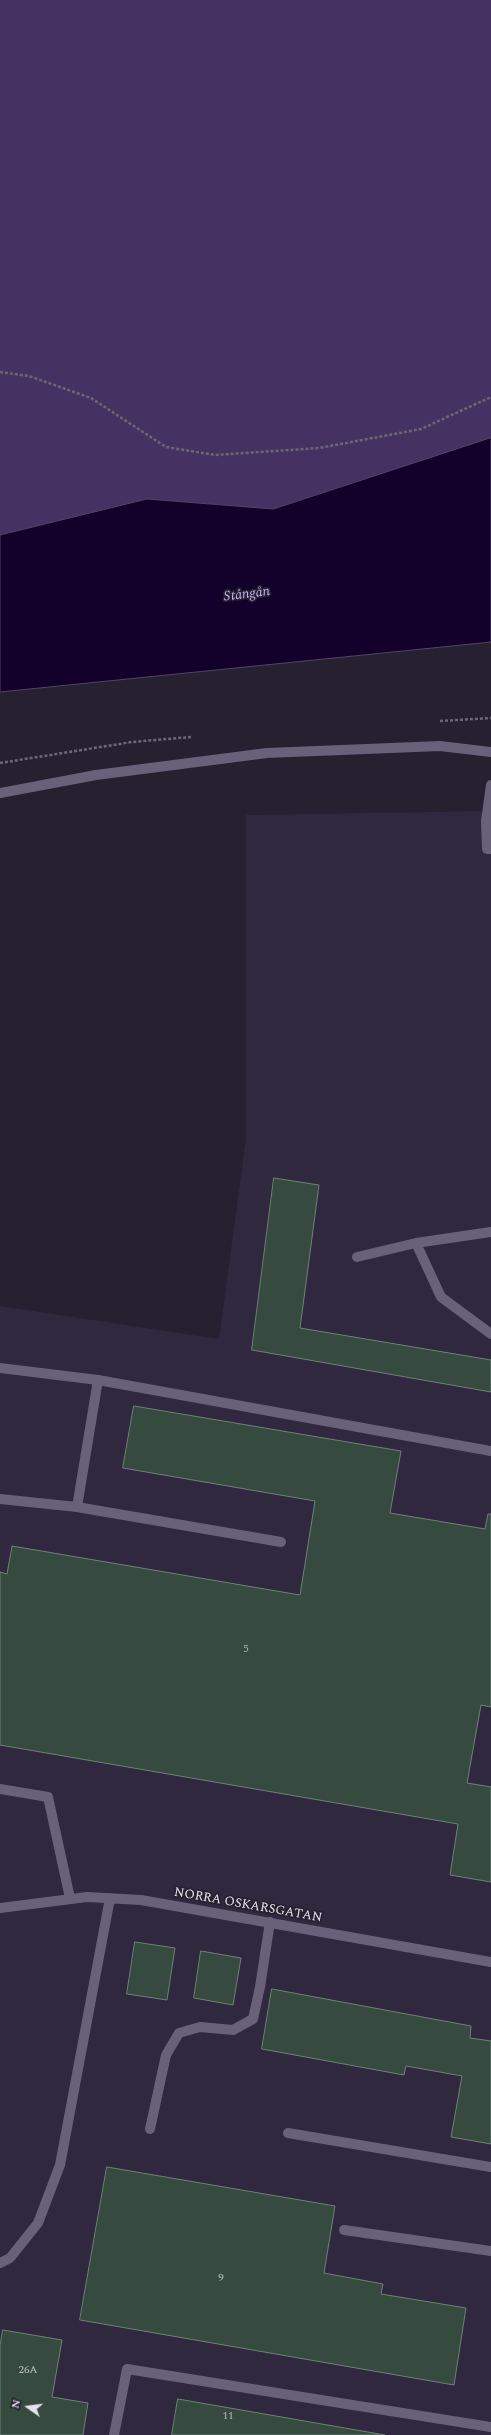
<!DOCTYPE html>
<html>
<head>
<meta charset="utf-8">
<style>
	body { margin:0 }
	#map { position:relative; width:491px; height:2435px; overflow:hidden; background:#262030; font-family:Spectral,serif }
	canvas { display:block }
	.north { position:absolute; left:8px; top:2387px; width:40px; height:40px; -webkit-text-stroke:3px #262030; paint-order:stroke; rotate:284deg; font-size:11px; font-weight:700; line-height:16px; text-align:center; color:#e6e3ee }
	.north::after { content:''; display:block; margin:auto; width:14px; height:18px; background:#e6e3ee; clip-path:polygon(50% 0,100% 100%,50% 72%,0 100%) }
</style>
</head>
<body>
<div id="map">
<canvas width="491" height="2435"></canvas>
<div class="north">N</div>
</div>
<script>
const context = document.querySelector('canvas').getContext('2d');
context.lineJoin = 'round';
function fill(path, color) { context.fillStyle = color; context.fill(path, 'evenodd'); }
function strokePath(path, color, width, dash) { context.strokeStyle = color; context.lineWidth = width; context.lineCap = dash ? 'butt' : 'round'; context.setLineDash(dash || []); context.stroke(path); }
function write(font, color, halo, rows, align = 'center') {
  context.font = font + ' Spectral,serif'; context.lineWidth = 3.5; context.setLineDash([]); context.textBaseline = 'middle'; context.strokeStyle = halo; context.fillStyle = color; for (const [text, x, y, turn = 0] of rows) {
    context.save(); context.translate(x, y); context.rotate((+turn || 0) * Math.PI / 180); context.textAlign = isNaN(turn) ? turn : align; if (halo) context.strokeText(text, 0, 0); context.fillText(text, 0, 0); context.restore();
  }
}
fill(new Path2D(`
	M491,811V2435H0V1306L219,1339L246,1138V815Z`), '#30283e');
fill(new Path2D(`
	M0,0H491V438L273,509L147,499L0,535Z`), '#453162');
const water = new Path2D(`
	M491,438V642L0,692V535L147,499L273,509Z`);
fill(water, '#13002b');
strokePath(water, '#524466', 1);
const building = new Path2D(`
	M274,1178L319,1185L300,1328L491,1360V1392L252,1350Z
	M134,1406L401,1451L390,1513L485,1529L488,1514H491V1707L481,1705L467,1783L491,1787V1882L450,1875L458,1824L0,1745V1572L7,1574L12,1546L300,1595L315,1501L123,1468Z
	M135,1942L175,1948L167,2000L127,1994Z
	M201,1951L241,1958L233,2005L194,1998Z
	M272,1989L471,2026L470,2038L491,2041V2144L451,2137L462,2076L406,2066L404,2075L262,2049Z
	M107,2167L335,2206L324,2273L383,2284L381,2294L466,2308L454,2385L80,2320Z
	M3,2330L62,2340L52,2397L88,2403L83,2435H0V2346Z
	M178,2399L385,2435H172Z`);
fill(building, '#374a3f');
strokePath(building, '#6d8276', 1);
strokePath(new Path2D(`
	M0,372L29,376L91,398L166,447L215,455L319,448L421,429L491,397
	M440,721L491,718
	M0,763L132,742L191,737`), '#6c6775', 2.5, [3, 2]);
strokePath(new Path2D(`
	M491,785L486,821L487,849H491
	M0,793L96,775L267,753L440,746L491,752
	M416,1243L441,1297L491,1334
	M357,1257L416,1243L491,1232
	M0,1368L98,1380
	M0,1499L77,1507
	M281,1542L77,1507L98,1380L491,1451
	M0,1789L48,1797L70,1898
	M0,1908L87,1897L141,1900L491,1962
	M150,2129L166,2055L179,2033L200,2027L233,2030L253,2019L260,1987L270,1922
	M288,2133L491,2167
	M344,2230L491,2251
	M0,2263L10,2258L38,2223L60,2165L110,1898
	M114,2435L127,2369L491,2427`), '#696079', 10);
write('11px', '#babdc2', null, [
	["5",246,1650],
	["9",221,2279],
	["26A",28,2371],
	["11",228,2417]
]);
write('13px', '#e6e3ee', '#262030', [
	["NORRA OSKARSGATAN",248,1906,10]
]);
write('italic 14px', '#c8b0f3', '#262030', [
	["Stångån",247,595,-7]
]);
</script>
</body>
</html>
